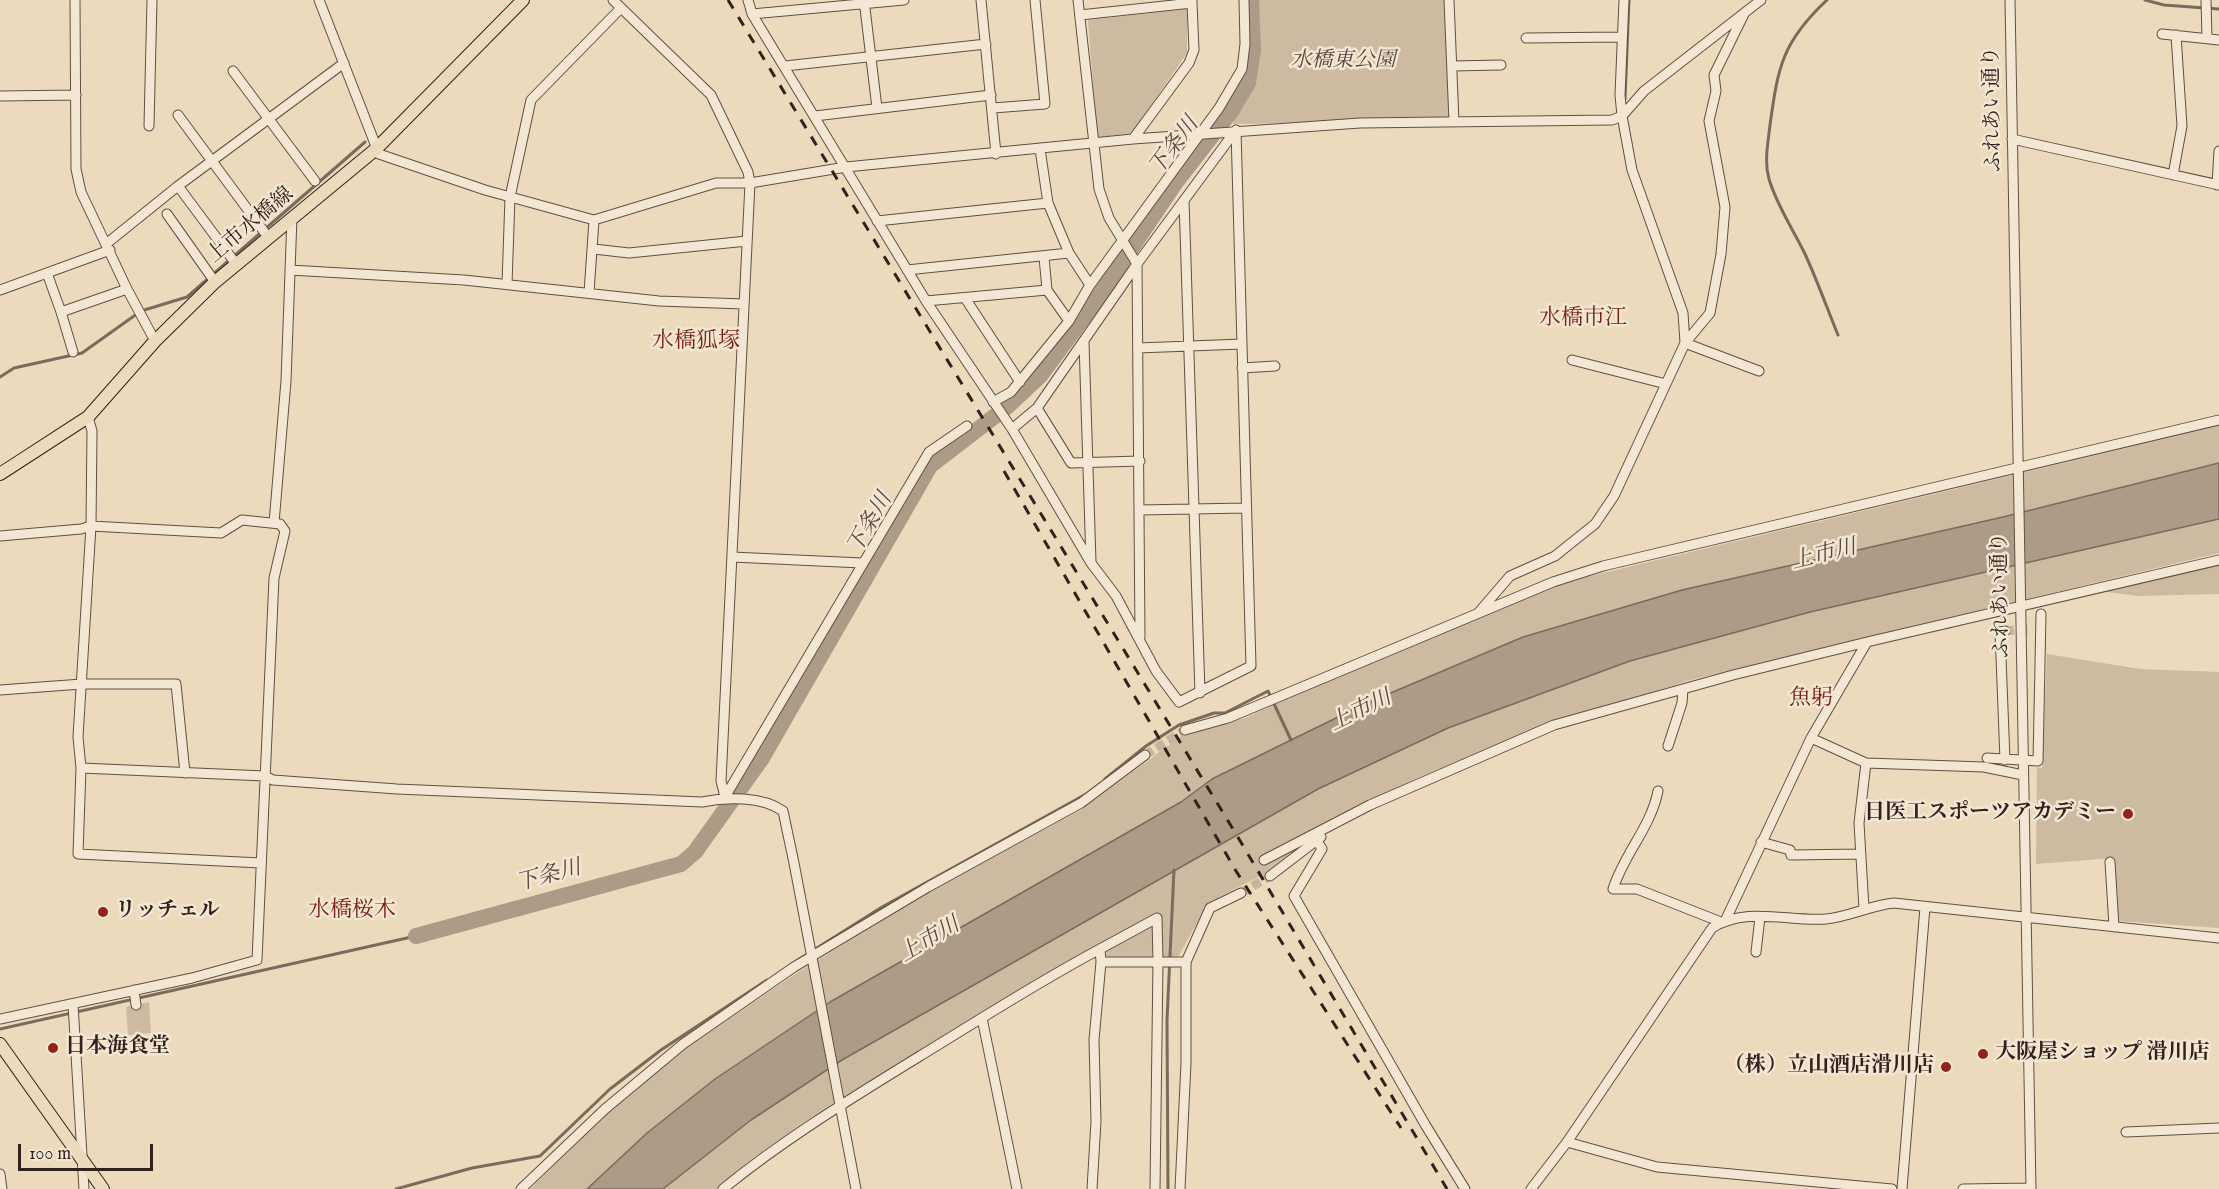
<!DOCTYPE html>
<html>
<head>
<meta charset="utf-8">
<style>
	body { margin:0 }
	#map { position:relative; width:2219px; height:1189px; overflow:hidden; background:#ecdabc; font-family:"IM FELL English",serif }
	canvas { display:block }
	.scale { position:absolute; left:18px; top:1144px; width:135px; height:27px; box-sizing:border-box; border:3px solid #30221c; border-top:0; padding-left:8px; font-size:18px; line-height:21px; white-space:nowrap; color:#30221c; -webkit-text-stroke:4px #f3e7d3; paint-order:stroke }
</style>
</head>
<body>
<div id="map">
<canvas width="2219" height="1189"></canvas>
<div class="scale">100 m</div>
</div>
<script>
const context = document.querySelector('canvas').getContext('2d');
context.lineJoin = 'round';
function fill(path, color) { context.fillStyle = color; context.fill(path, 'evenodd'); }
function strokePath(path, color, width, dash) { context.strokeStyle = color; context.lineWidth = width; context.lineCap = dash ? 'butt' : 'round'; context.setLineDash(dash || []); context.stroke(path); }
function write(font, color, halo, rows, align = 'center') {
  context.font = font + ' "IM FELL English","Noto Serif JP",serif'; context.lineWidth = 5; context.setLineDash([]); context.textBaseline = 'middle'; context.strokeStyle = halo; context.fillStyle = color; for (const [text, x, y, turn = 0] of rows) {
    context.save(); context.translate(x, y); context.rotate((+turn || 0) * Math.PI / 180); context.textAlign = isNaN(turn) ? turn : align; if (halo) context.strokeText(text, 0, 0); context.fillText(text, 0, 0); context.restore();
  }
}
fill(new Path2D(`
	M1251,0H1449L1454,122L1233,124C1231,100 1243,100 1249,81C1256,55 1252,26 1251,0Z
	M1187,9V53L1131,134L1097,137L1088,20Z
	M2219,426V463L2003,517L1755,573L1635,604L1523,637L1291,740L1212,779L1181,802L830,1002L720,1076L587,1189H530L615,1106L677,1054L800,971L934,889L1081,810L1184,734L1245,718L1382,655L1541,591L1586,577Z
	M2219,519V553L1694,679L1535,729L1417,778L1332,820L1277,867L1208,903L1178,957L1093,958L1010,996L825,1108L749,1161L717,1189H663L751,1120L842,1060L1318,789L1448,728L1630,661L1810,612Z
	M2219,565V594L2139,596L2099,591Z
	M2047,654L2140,669L2219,672V928L2118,921L2114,858L2036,864L2037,767L2042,768Z
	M149,1002L151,1033L128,1035L126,1007Z`), '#ccbba1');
const water = new Path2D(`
	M2219,463V519L1810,612L1630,661L1448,728L1318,789L842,1060L751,1120L663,1189H587L647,1133L715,1079L830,1002L1181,802L1212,779L1291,740L1367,703L1523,637L1682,590L2003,517Z`);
fill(water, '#ac9b86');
strokePath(water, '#7a6b5c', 1.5);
strokePath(new Path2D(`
	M1827,0C1782,42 1778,67 1770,125C1768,143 1764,162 1769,179C1777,206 1793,229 1805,254C1817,280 1827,308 1838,335
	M2145,0L2164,5L2219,9
	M1625,99L1629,0
	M0,377L14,368L82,353L141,311L187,297L365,142
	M1105,779L1146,746L1179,725L1214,713H1225L1268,691L1291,740
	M798,960L882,907L1088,793
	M0,1029L416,936
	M396,1189L472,1168L540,1156L610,1089L661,1050L767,980
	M1168,1189L1167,1020L1174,870`), '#7a6b5c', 3);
strokePath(new Path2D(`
	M416,936L681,864L695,852L762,758L930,466L1008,406L1040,376L1097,299L1176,182L1232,110L1248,83L1253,50L1251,0`), '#ac9b86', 16);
strokePath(new Path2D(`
	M2005,631L2032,628
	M1145,755L1185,730
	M1241,893L1270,876`), '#c6b59c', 9, [9, 4.5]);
const minor = new Path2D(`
	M75,0L76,169L81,192L127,289L155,341
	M319,0L379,154L485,190L594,220L716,183H750L846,167L1133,139L1360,123L1612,120L1622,116L1644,91L1761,0
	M613,0L711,95L748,172L750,183L721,781L725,797
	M748,0L752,14L926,301L1012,429L1091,563L1116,596L1156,671L1179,702L1251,666L1236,130
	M864,0L877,108
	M981,0L996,154
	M1078,0L1099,189L1109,218L1137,264L1140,637
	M1449,0L1454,122
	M2010,0L2031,1189
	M2206,0L2207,38
	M752,14L904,0
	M1744,14L1714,75L1716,91L1709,121L1725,207L1721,254L1710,313L1685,343L1759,371
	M1080,15L1192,3V0
	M2162,34L2219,40
	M1526,38L1622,37
	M785,66L986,44
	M1452,66L1501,65
	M233,71L315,181
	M0,96L76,95
	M993,108L1045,104L1035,0
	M178,115L268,237
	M815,116L991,95
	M149,126L152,0
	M1133,139L1189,63L1194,50L1192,3
	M2012,139L2219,185
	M1040,149L1048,203L1069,253L1090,285
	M2173,175L2182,126L2176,35
	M2217,185L2219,151
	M178,186L236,264
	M1184,200L1200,693
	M167,214L215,282
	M877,221L1048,203
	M106,244L178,186L344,63
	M594,249L629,253L747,241
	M1044,257L1047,290L1069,321
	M290,270L464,280L659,301L744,304
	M907,270L1069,253
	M47,273L61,312L127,289
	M507,284L510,197L531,100L621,8
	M0,290L110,250
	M589,293L594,220
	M965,298L1020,382
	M926,301L1047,290
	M61,312L73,352
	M1084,342L1091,562
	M1138,348L1242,344
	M1572,360L1666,384
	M1242,368L1275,366
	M993,402L1011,392L1069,321L1090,285L1219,108L1242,69L1245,44L1244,0
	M1037,408L1071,463L1140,461
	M88,417L92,431L91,526L78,737L81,768L78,854L261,863
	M1012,429L1037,408L1137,264L1236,130
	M1140,510L1245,508
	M274,523L286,381L292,217
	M0,536L81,529L91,526L221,533L242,520L280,524L285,531L274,578L257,960L192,978L0,1019
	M732,557L862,563
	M1479,612L1510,576L1555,556L1595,524L1614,496L1685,343L1683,313L1632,170L1622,116L1620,95L1624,0
	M0,690L82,684H176L185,773
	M1185,730L1228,718L1553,582L1603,566L2219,420
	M1811,738L1866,763L1859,823L1864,909
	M1668,746L1682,703L1683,689
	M1987,758L2038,761L2041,614
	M2005,760L2000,632L2005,631
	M1866,763L1984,767L2023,775
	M81,768L265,776L273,780L397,789L702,802C726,797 762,796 783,811L794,863L856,1189
	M1658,791C1651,827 1624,854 1613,889H1637L1721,922
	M725,797L929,452L967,426
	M1317,841L1322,849L1294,896L1426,1126L1465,1189
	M1761,842L1790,850L1791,855L1861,854
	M1264,860L1370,805L1554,725L1733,675L1867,642L2219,560
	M2110,862L2114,927
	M1270,876L1321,837
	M1726,919L1811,738L1867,642
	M1100,949L1157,918L1158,962H1186
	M1756,952L1760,917
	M1101,962H1158L1155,1189
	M134,990L136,1005
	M73,1004L84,1189
	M982,1018L1017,1189
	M2126,1132L2219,1128
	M1567,1142L1657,1167L1892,1189
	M0,1174L2,1189
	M521,1189L605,1109L683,1044L794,967L928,887L1081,803L1145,755
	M723,1189C784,1139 852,1098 920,1056C979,1020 1038,982 1100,949L1101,962L1094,1040L1096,1121L1092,1189
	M1180,1189L1186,1063V962L1210,908L1241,893
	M1531,1189L1567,1142L1712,928C1746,906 1789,922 1826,919C1849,917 1871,905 1894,903L2219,938
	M1902,1189L1925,907
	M1963,1189L2031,1188`);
const major = new Path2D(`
	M0,474L88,417L155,341L215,282L376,149L523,0
	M0,1044L103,1189`);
strokePath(minor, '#5f5044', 11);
strokePath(major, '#30221c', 14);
strokePath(minor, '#f3e7d3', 9);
strokePath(major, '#ecdabc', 12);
strokePath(new Path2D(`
	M728,0L1236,834L1447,1189
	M1004,471L1236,871L1401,1128`), '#30221c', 3, [10, 10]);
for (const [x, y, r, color] of [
	[2128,814,6,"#8f2418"],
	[103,912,6,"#8f2418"],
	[53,1048,6,"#8f2418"],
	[1983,1054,6,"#8f2418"],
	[1946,1067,6,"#8f2418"]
]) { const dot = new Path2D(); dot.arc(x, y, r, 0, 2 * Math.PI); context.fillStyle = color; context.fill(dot); strokePath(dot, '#f3e7d3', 2); }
write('italic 21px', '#57483d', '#f3e7d3', [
	["水橋東公園",1343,62]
]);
write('21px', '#30221c', '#f3e7d3', [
	["ふれあい通り",1994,109,-91],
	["上市水橋線",251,226,-40],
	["ふれあい通り",2002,595,-91]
]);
write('bold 21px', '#30221c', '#f3e7d3', [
	["日医工スポーツアカデミー",2116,814,"right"],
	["リッチェル",115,912],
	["日本海食堂",65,1048],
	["大阪屋ショップ 滑川店",1995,1054],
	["（株）立山酒店滑川店",1934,1067,"right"]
], 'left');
write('italic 22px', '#5b4c41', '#f3e7d3', [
	["下条川",1175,147,-53],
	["下条川",871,524,-60],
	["上市川",1824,556,-14],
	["上市川",1361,712,-26],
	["下条川",549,877,-15],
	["上市川",930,941,-31]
]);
write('22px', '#7a1f14', '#f3e7d3', [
	["水橋市江",1583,319],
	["水橋狐塚",696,342],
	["魚躬",1811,699],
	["水橋桜木",352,911]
]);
</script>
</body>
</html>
